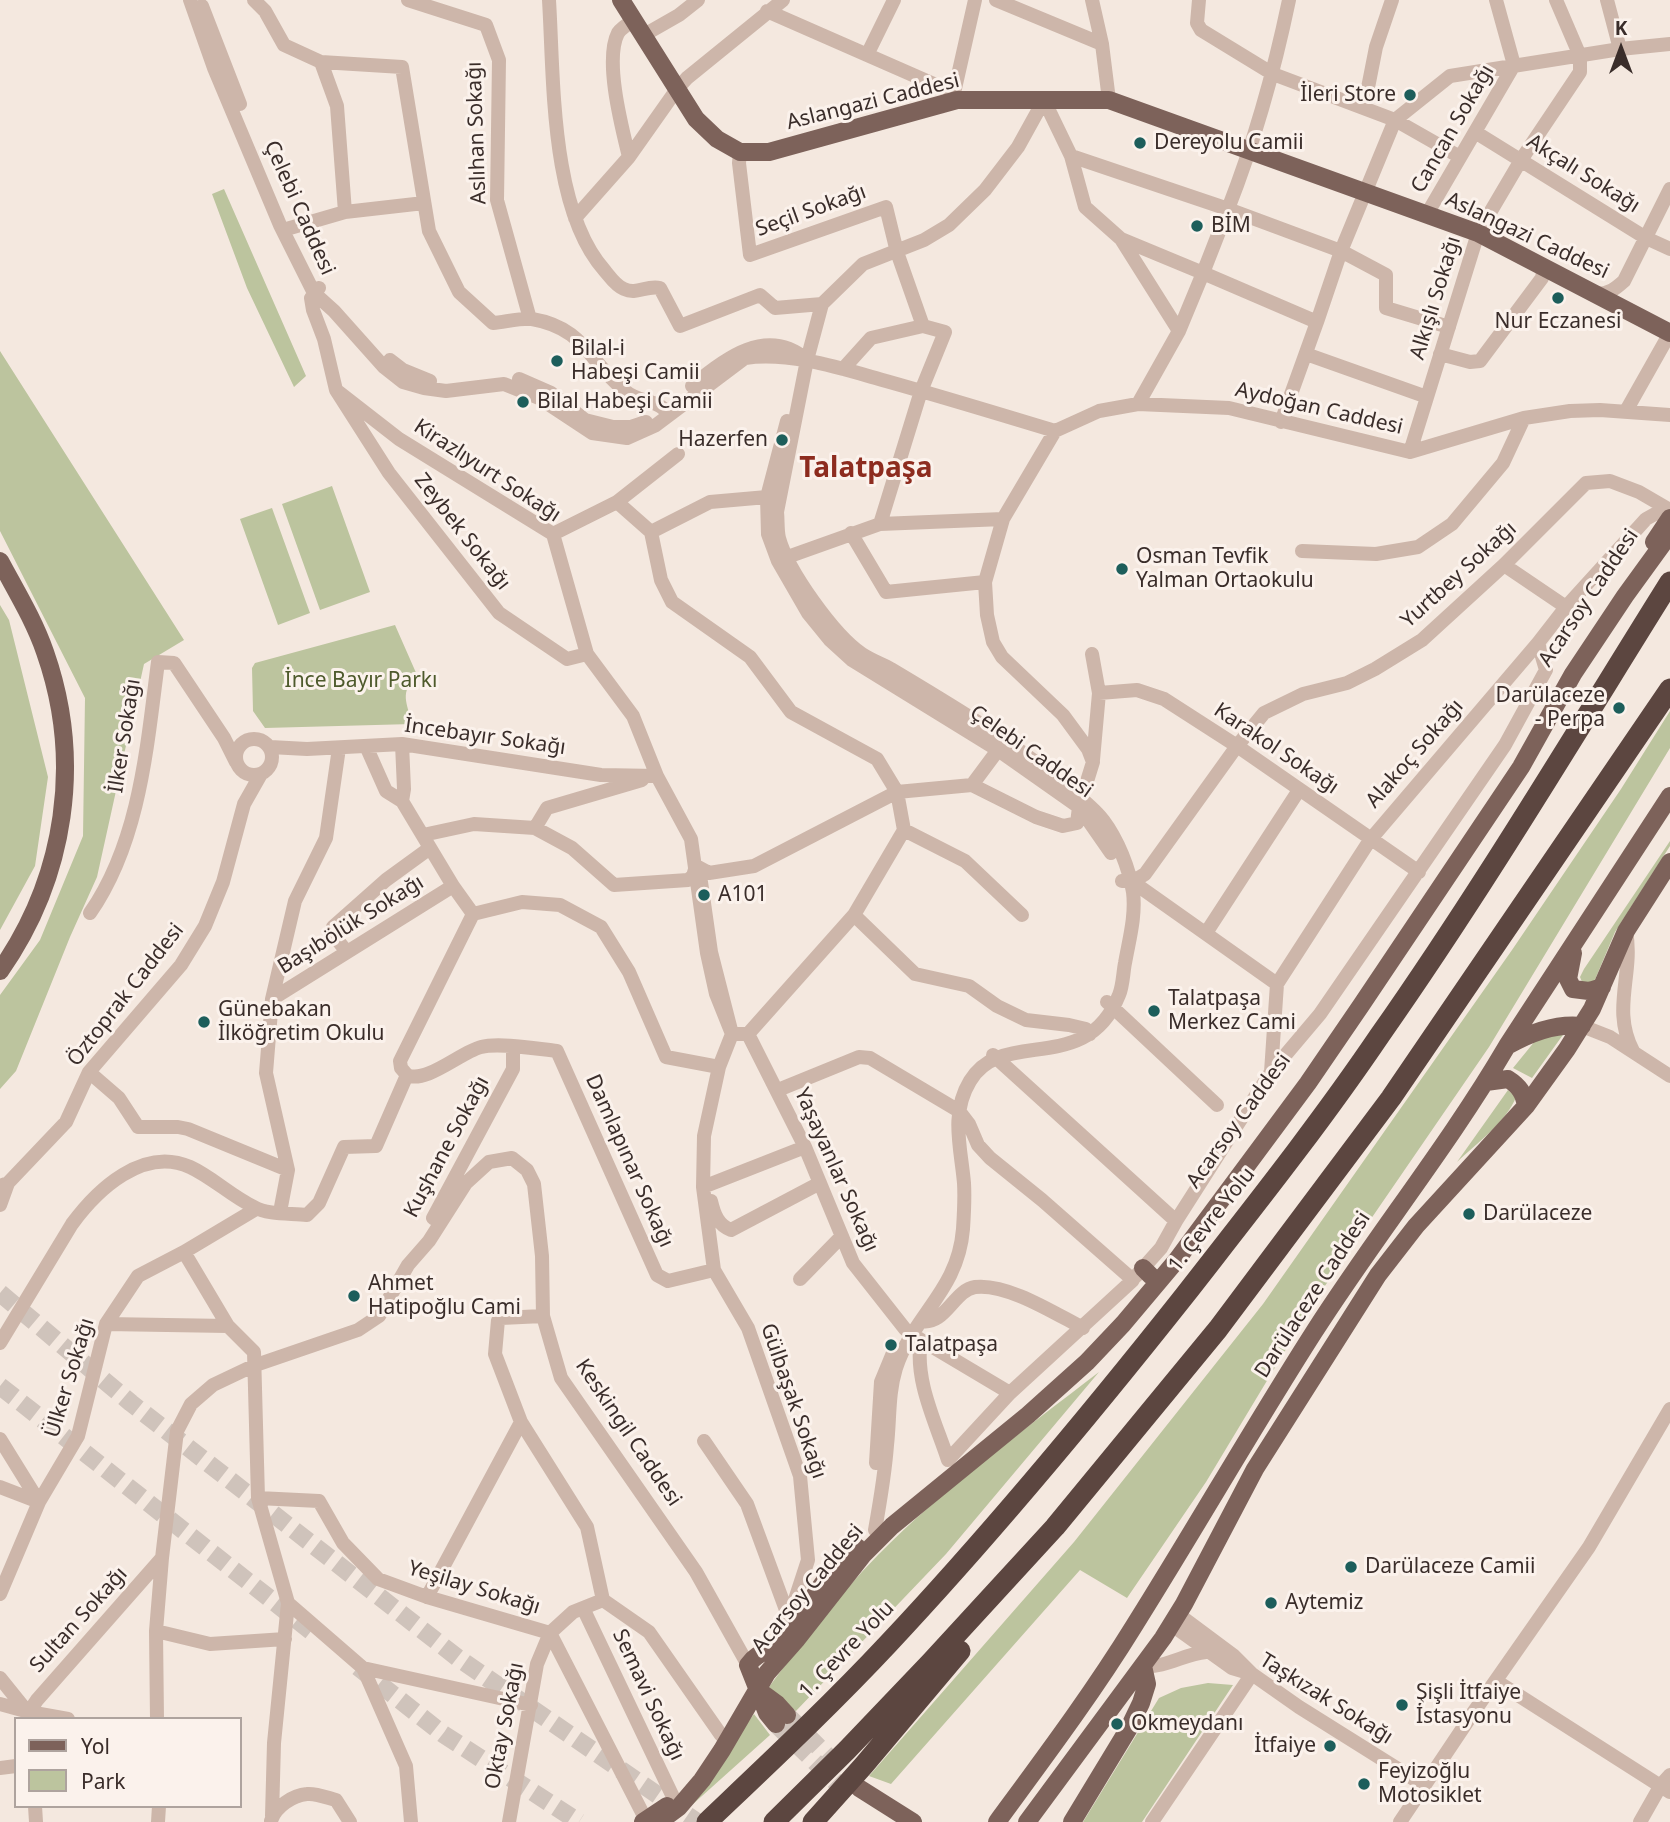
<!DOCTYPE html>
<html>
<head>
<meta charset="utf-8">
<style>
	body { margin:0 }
	#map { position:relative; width:1670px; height:1822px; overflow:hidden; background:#f4e8df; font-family:"Noto Sans",sans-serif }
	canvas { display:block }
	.legend { position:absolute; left:14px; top:1717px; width:228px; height:91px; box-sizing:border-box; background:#fbf2ec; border:2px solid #aea39e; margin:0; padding:9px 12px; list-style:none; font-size:21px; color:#3a2d2a }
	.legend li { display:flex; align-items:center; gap:14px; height:35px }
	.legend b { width:35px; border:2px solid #aea39e }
	.north { position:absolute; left:1586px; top:14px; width:70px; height:70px; -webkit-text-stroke:5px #fbf2ec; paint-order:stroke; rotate:0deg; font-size:19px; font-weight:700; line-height:28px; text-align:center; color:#3a2d2a }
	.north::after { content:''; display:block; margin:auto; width:24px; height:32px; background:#3a2d2a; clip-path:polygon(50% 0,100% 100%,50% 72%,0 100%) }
</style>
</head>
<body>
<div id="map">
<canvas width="1670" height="1822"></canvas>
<ul class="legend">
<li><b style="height:9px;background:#7d625a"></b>Yol</li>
<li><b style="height:19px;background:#bcc49e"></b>Park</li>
</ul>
<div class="north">K</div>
</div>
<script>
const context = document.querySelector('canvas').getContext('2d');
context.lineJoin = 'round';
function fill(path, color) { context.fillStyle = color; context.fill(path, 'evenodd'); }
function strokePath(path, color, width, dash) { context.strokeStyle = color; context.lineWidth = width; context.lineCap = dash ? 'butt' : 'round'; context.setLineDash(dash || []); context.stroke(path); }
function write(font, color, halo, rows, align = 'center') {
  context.font = font + ' "Noto Sans",sans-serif'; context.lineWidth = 6; context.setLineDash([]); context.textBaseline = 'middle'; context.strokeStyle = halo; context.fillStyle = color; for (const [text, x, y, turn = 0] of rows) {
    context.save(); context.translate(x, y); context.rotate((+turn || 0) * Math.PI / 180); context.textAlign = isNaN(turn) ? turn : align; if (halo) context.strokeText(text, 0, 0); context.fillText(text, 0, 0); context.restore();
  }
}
fill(new Path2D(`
	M224,189L306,376L294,387L247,288L212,194Z
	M0,351L184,640L144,664L97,877L70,937L16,1071L0,1089V995L40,940L83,836L85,698L0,531Z
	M332,486L370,592L320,610L282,504Z
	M272,508L310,613L278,625L240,519Z
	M0,605L9,620L48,777L35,866L0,930Z
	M395,625L417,675C399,693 407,702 412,724L265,728L253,711L252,668L255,663Z
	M1670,711V748L1489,1047L1318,1296L1206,1482L1127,1598L1080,1570L891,1784L869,1776L1074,1542L1263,1304L1512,950L1621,789Z
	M1670,841V846L1615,932L1594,982L1589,984L1582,982L1580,977L1584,969Z
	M1565,1032L1532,1078L1513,1068L1535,1041Z
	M1508,1090L1516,1097C1507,1121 1475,1145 1457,1162Z
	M1099,1372L946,1554L795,1712L769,1687C803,1641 838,1596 878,1555C945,1487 1024,1430 1099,1372Z
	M1208,1683L1233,1685L1142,1822H1083L1159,1698L1181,1688Z
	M754,1714L770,1735L673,1822Z`), '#bcc49e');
strokePath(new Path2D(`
	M0,1293L131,1403L458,1658L697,1822
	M0,1386L316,1635
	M358,1667L443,1734L579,1822
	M787,1715L859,1788
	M776,1724L850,1796`), '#cfc3bb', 18, [18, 9]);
strokePath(new Path2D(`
	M190,0L214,68L280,225L314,293L334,311L384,367L403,382L424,388L446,391L504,384L539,398L592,433L627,438L656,425L745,358C789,351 843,369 886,381C943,397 999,414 1055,431
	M254,0L265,11L284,45L321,62
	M408,0L486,25L499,60L497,200L530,319
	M549,0C554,79 550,210 605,271C610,277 616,286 624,289C637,295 646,285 660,288L680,326L760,295L775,308L822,304
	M996,0L1102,44
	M1092,0L1102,44L1109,100
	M1199,0L1197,23L1201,30L1273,74L1395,120L1450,76L1620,49L1670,44
	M1289,0C1274,72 1255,140 1228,209L1341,251L1386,275V308L1449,327
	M1607,0L1620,49
	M202,6L240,104
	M767,11L954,93
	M644,35L679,15L698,0
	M867,55L894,0
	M954,93L975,0
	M1044,100L1071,156L1085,207L1121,239L1203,273L1179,331L1138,404
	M1364,108L1376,47L1392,0
	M1475,132L1646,238L1670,249
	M740,152L739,163L750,255L886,207L897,252L923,326
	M1071,156L1228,209L1203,273L1317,322L1341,251L1395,120L1460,157
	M629,157C622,128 604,60 618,33C622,27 628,24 635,20
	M345,212L337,106L321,62L402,67L429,231L459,292L493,323C505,322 520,318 532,319C585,328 588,361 625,391C637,402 653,399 664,409
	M1427,214L1514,65L1496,0
	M575,218L629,157L677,89L687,78L783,0
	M283,230L345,212L424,203
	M1121,239L1179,331
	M319,288L311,298L313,310L324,339L336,390L389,473L499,613L567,659L587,654
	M1597,294C1609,294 1615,289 1624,281L1670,189
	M1306,354L1427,397
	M1440,354L1470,362L1480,361L1542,278L1543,272L1540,264
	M390,360L403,370L430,381
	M843,369L871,338L923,326L945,332L921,391L880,524
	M519,379L551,393L585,420L613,427H631L646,422
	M692,386C725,358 767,326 807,360
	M336,390L399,439L553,534L587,654L633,716L657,776L691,839L707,953L716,994L732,1034L711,952L701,882L696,866
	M1626,411L1670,333
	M787,421L767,497L768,534L778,561L808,613L830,640L852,660L998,750L1079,807L1111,853
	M1281,422L1317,322
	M1410,452L1478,233L1521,160L1580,72V56L1556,0
	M617,502L651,532L661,580L672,602L750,657L791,712L877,759L897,792L904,830L854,915L748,1034
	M651,532L710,502L767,497
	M851,533L886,592L985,582
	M553,534L617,502L678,454
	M1302,551L1376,554L1418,547L1452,524L1503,463L1524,418
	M779,560L880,524L1003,519
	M1504,565L1566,607
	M1092,654L1099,693L1093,760
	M1099,693L1137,690L1164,699L1237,746L1419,872
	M236 757a18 18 0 1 1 36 0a18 18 0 1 1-36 0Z
	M402,744L404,789L402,801
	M366,746L386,791L402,801L453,886L473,914
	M270,747L307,749L402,744L601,775L657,776
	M972,785L998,750
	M535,828L547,808L642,780
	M904,830L965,861L1022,915
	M423,835L474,824L535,828L572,848L614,885L688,880L693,876L696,866
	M696,866L709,873L754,866L897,792L972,785L1036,817L1063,826L1077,823L1079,807L1093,762L1088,749L1063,715L1002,657L993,642L987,615L985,582L1003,519L1055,431L1099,411L1138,404L1229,408L1410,452L1524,418L1570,411L1600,410L1670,415
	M1130,880L1277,984
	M1122,881L1137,879L1145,874L1237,746L1264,713L1303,694L1347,683L1375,669L1422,640L1504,565L1586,483L1610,481L1639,492L1670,510
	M90,913C140,841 147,746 158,662L174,663L224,738L236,762
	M473,914L400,1061L401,1068L407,1075C426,1084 461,1052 481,1047C499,1042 538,1049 557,1051L657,1275L668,1281L714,1270
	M473,914L522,902L560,905L601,927L629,972L666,1057L719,1067
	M854,915L915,974L969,986L997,1006L1026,1020L1069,1025L1086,1029L1090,1034
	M1626,931C1634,974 1611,1009 1633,1051
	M1206,933L1299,790
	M347,952L335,937L333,927L386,880L430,848
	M272,999L453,886
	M1107,1002L1217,1105
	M1582,1026L1610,1037L1670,1076
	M993,1055L1176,1221
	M89,1072L119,1098L138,1127H178L188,1129L288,1170
	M1271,1072L1277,984L1370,840L1538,643L1566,607L1646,519L1655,514L1670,513
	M778,1090L859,1057L870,1058L959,1111L969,1124L978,1145L990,1158L1042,1200L1133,1280L1010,1393L948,1460C936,1423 914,1380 921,1340
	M0,1186L8,1183L66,1122L89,1072L181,965L205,926L223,882L244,804L261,774
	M703,1187L805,1147
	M711,1201C714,1214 718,1225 731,1230L820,1183
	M0,1205L8,1183
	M256,1209L184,1252L228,1326L254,1352L258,1498L288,1603L274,1743L272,1816
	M280,1212L288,1170L266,1073L272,999L295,901L326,838L339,748
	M433,1218L513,1069V1046
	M1136,1276L1161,1248L1176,1221L1271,1072L1320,1014L1505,745L1546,670L1538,643
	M800,1279L842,1236
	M543,1316L501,1318L498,1320L495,1354L521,1422L587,1527L603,1600
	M921,1321C945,1326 954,1290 975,1287C1007,1283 1054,1313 1083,1328
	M106,1324L228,1326
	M0,1343L72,1224C97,1190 143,1146 190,1167C212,1177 231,1196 254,1207C268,1215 291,1213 307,1215L319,1203L344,1147L376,1146L407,1075
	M0,1439L39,1502
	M704,1441L747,1504L789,1618
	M876,1463L881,1382L893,1353
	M0,1487L39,1502
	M258,1498L319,1501L343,1543L378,1579L427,1597L550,1633L646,1820
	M875,1530C880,1502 885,1473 887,1445C890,1419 888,1394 896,1368C914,1314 958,1291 963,1229C964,1214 965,1199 964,1183C961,1148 950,1114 970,1081C1003,1026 1086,1078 1119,995C1123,986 1123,973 1125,963C1129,940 1136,916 1133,892C1129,868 1118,840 1103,820C1091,805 1074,793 1060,781C1008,739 948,703 891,669C882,664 871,660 862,654C834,635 788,571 779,538C777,530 778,521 777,512L807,360L822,304L863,264L924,240L949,225L985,190L1018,147L1044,100
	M0,1594L39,1502L78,1436L106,1324L138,1276L184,1252
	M427,1597L521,1422
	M288,1603L363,1668L406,1766L411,1822
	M583,1608L674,1799
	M1178,1614L1233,1655L1252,1674
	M1172,1625L1232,1668L1252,1674L1299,1707L1425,1786
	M791,1629L789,1618L808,1560L800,1476L748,1328L714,1270L703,1187L704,1136L719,1067L732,1034H748L805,1147L853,1263L905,1329L921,1340L1010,1393
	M156,1631L210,1644L285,1639
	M1143,1666C1166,1668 1184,1654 1206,1652
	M363,1668L531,1705
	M0,1678L29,1714
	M1496,1681L1670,1792
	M0,1704L29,1712L68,1719
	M29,1712L37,1700L162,1558
	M157,1719L156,1631L162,1558L177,1431L191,1404L213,1385L253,1366L358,1330L379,1316L408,1265L429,1241L466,1183L489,1162L512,1158L527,1170L534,1184L542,1256L543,1316L561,1378L696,1572L748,1665
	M0,1768L16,1766
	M35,1806L36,1822
	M271,1821C275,1807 293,1795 307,1794C316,1793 328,1798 336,1800L350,1822
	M158,1822L159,1806
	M509,1822L537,1664L550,1633L573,1612L603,1600L649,1632L721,1735
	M1152,1822L1252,1674
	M1400,1822L1473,1713L1589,1547L1670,1409
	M1640,1822L1661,1785L1670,1775`), '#cdb6aa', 14);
strokePath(new Path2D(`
	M621,0L696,119L717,139L740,152H769L957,100H1109L1478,233L1670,333
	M1654,542L1670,518
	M0,561C16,591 34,620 45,652C83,760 66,877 0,971
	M1573,953L1568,979L1573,989L1589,991L1602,987
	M1509,1045C1532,1032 1556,1023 1582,1026
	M1486,1082L1508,1079C1519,1086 1524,1093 1526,1106
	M1143,1268L1151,1276
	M758,1690L777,1704L787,1715
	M776,1724L767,1713L748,1665C757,1652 768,1652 780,1644L831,1572L857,1547
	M859,1788L913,1822
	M643,1822L667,1806
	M659,1822L679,1807L702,1780L722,1750L767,1673L797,1639L863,1555L892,1526L1028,1415L1087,1362L1123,1324L1176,1261L1308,1083L1362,1004L1521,767L1573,674L1625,596L1670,534
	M997,1822C1044,1758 1092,1694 1134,1626C1195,1529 1252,1429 1314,1332C1376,1235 1449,1145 1507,1046L1670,796
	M1027,1822L1163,1638L1184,1604L1255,1469L1378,1275L1416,1226L1526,1106L1567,1049L1592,1009L1626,931L1670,862
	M1072,1822L1129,1728L1141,1703L1147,1684L1143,1666`), '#7d625a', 18);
strokePath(new Path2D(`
	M707,1822C768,1764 830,1706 888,1644C993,1532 1090,1415 1185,1295C1252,1209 1319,1125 1380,1035C1483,888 1575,734 1670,582
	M774,1822L847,1750L931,1662L1055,1527L1218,1329L1391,1098L1670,689
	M813,1822L864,1765L960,1651`), '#5c4640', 21);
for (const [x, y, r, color] of [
	[1410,95,7,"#1d5e5b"],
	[1140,143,7,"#1d5e5b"],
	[1197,226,7,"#1d5e5b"],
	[1558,298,7,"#1d5e5b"],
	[557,361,7,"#1d5e5b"],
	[523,402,7,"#1d5e5b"],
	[782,440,7,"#1d5e5b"],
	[1122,569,7,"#1d5e5b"],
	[1619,708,7,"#1d5e5b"],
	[704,895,7,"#1d5e5b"],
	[1154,1011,7,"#1d5e5b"],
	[204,1022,7,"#1d5e5b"],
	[1469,1214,7,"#1d5e5b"],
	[354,1296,7,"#1d5e5b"],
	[891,1345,7,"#1d5e5b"],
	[1351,1567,7,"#1d5e5b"],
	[1271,1603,7,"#1d5e5b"],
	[1402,1705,7,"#1d5e5b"],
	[1117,1724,7,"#1d5e5b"],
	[1330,1746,7,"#1d5e5b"],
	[1364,1784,7,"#1d5e5b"]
]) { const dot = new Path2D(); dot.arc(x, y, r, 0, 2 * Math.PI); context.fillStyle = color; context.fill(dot); strokePath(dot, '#fbf2ec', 2.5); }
write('21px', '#3a2d2a', '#fbf2ec', [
	["İleri Store",1396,95,"right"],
	["Dereyolu Camii",1154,143],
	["BİM",1211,226],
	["Nur Eczanesi",1558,322,"center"],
	["Bilal-i",571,349],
	["Habeşi Camii",571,373],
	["Bilal Habeşi Camii",537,402],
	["Hazerfen",768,440,"right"],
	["Osman Tevfik",1136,557],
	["Yalman Ortaokulu",1136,581],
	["Darülaceze",1605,696,"right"],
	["- Perpa",1605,720,"right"],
	["A101",718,895],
	["Talatpaşa",1168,999],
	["Merkez Cami",1168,1023],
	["Günebakan",218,1010],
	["İlköğretim Okulu",218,1034],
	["Darülaceze",1483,1214],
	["Ahmet",368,1284],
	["Hatipoğlu Cami",368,1308],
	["Talatpaşa",905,1345],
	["Darülaceze Camii",1365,1567],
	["Aytemiz",1285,1603],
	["Şişli İtfaiye",1416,1693],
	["İstasyonu",1416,1717],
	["Okmeydanı",1131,1724],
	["İtfaiye",1316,1746,"right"],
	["Feyizoğlu",1378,1772],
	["Motosiklet",1378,1796]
], 'left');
write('21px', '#3a2d2a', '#fbf2ec', [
	["Aslangazi Caddesi",873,102,-14],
	["Cancan Sokağı",1453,129,-60],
	["Aslıhan Sokağı",477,133,-92],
	["Akçalı Sokağı",1583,174,32],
	["Çelebi Caddesi",299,208,66],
	["Seçil Sokağı",811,211,-20],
	["Aslangazi Caddesi",1527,236,25],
	["Alkışlı Sokağı",1436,298,-73],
	["Aydoğan Caddesi",1319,409,13],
	["Kirazlıyurt Sokağı",487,471,33],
	["Zeybek Sokağı",462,532,52],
	["Yurtbey Sokağı",1459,575,-42],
	["Acarsoy Caddesi",1589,598,-56],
	["İlker Sokağı",125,736,-81],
	["İncebayır Sokağı",485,737,8],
	["Karakol Sokağı",1276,749,34],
	["Çelebi Caddesi",1031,752,35],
	["Alakoç Sokağı",1415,754,-49],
	["Başıbölük Sokağı",351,925,-32],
	["Öztoprak Caddesi",126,995,-52],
	["Acarsoy Caddesi",1239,1121,-54],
	["Kuşhane Sokağı",447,1147,-62],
	["Damlapınar Sokağı",629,1161,66],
	["Yaşayanlar Sokağı",836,1170,66],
	["1. Çevre Yolu",1212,1220,-52],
	["Darülaceze Caddesi",1313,1295,-57],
	["Ülker Sokağı",70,1378,-73],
	["Gülbaşak Sokağı",793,1401,71],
	["Keskingil Caddesi",628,1433,56],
	["Yeşilay Sokağı",474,1588,17],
	["Acarsoy Caddesi",808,1589,-50],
	["Sultan Sokağı",79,1620,-48],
	["1. Çevre Yolu",847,1650,-46],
	["Semavi Sokağı",648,1695,65],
	["Taşkızak Sokağı",1326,1699,32],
	["Oktay Sokağı",505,1726,-79]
]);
write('21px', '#4e5a2c', '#fbf2ec', [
	["İnce Bayır Parkı",361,681]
]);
write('bold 28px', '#8d2c1f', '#fbf2ec', [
	["Talatpaşa",866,469]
]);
</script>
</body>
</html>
